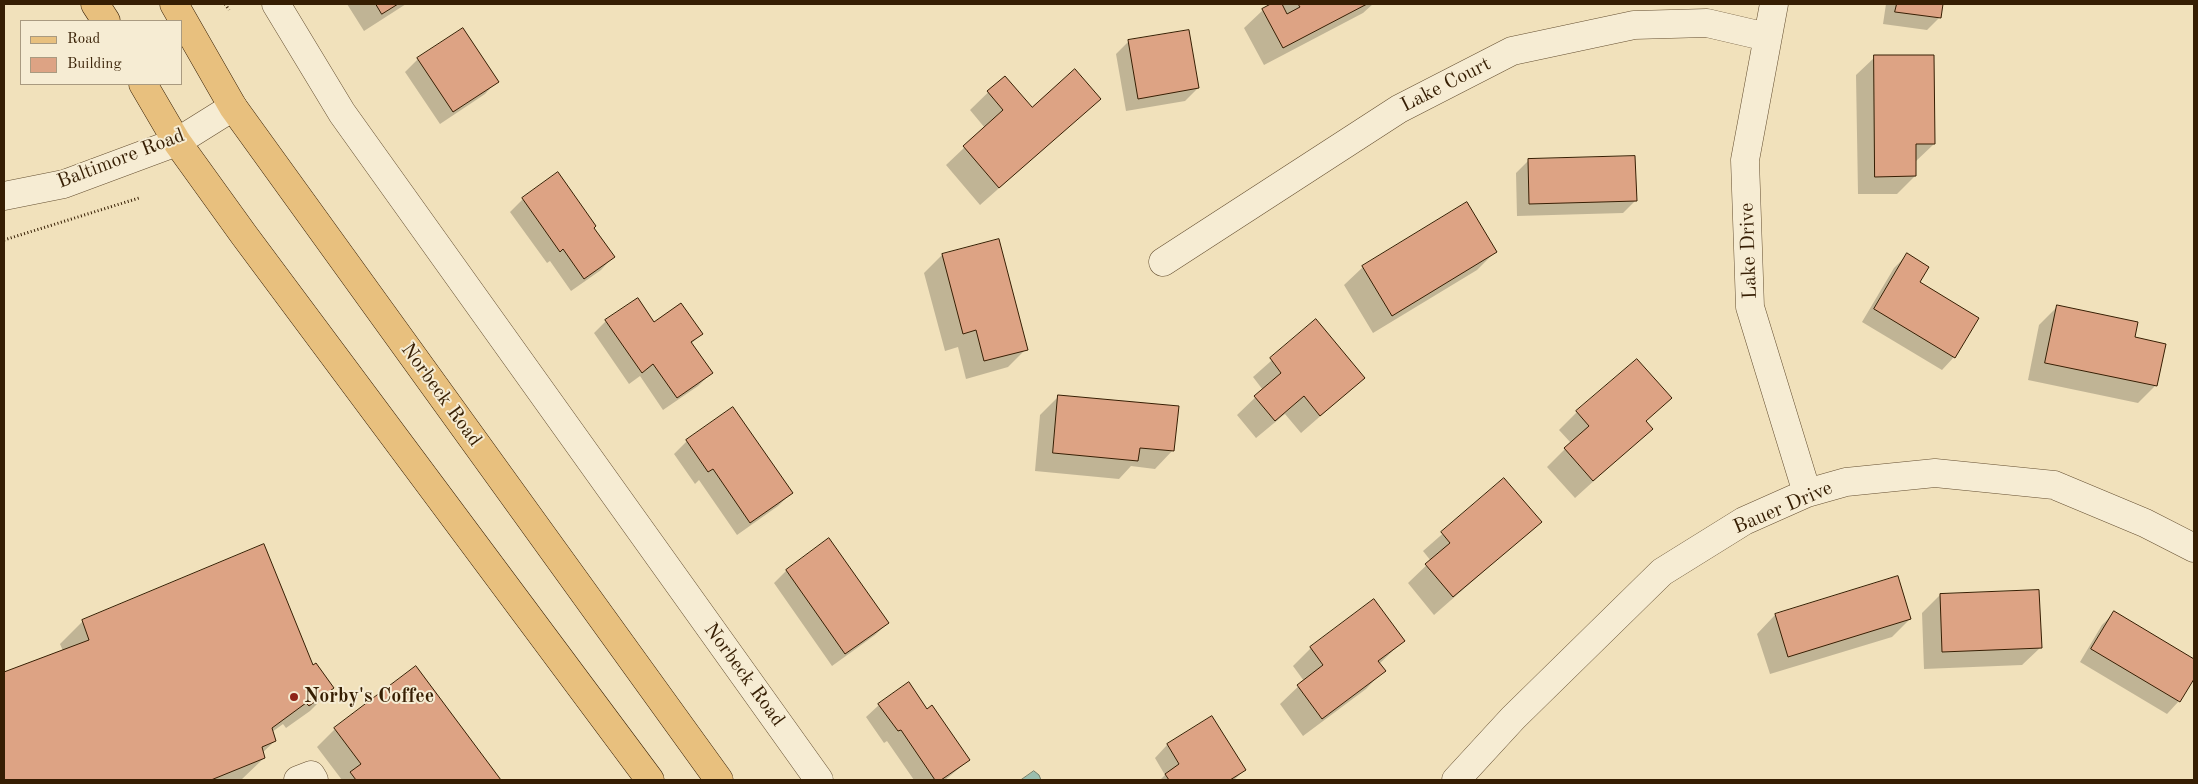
<!DOCTYPE html>
<html>
<head>
<meta charset="utf-8">
<style>
	body { margin:0 }
	#map { position:relative; width:2198px; height:784px; overflow:hidden; background:#f1e1bb; font-family:"Old Standard TT",serif }
	canvas { display:block }
	.frame { position:absolute; inset:0; border:5px solid #361e03; pointer-events:none }
	.legend { position:absolute; left:20px; top:20px; width:162px; height:65px; box-sizing:border-box; background:#f6ecd3; border:1px solid #a99a80; margin:0; padding:6px 9px; list-style:none; font-size:15px; color:#361e03 }
	.legend li { display:flex; align-items:center; gap:10px; height:25px }
	.legend b { width:25px; border:1px solid #a99a80 }
</style>
</head>
<body>
<div id="map">
<canvas width="2198" height="784"></canvas>
<div class="frame"></div>
<ul class="legend">
<li><b style="height:6px;background:#e8c07e"></b>Road</li>
<li><b style="height:14px;background:#dda384"></b>Building</li>
</ul>
</div>
<script>
const context = document.querySelector('canvas').getContext('2d');
context.lineJoin = 'round';
function fill(path, color) { context.fillStyle = color; context.fill(path, 'evenodd'); }
function strokePath(path, color, width, dash) { context.strokeStyle = color; context.lineWidth = width; context.lineCap = dash ? 'butt' : 'round'; context.setLineDash(dash || []); context.stroke(path); }
function write(font, color, halo, rows, align = 'center') {
  context.font = font + ' "Old Standard TT",serif'; context.lineWidth = 4; context.setLineDash([]); context.textBaseline = 'middle'; context.strokeStyle = halo; context.fillStyle = color; for (const [text, x, y, turn = 0] of rows) {
    context.save(); context.translate(x, y); context.rotate((+turn || 0) * Math.PI / 180); context.textAlign = isNaN(turn) ? turn : align; if (halo) context.strokeText(text, 0, 0); context.fillText(text, 0, 0); context.restore();
  }
}
const water = new Path2D(`
	M1034,771L1039,775L1041,780H1021Z`);
fill(water, '#9bbeae');
strokePath(water, '#737e6a', 1);
fill(new Path2D(`
	M347,4H406L364,31Z
	M1274,4H1373L1363,13L1264,65L1244,28L1263,10Z
	M1886,4H1941L1940,17L1927,30L1883,24Z
	M1129,41L1198,88L1185,101L1126,111L1116,54Z
	M1875,57L1934,144L1915,162V176L1897,194H1858L1856,75Z
	M418,59L497,81L485,94L440,124L405,72Z
	M1004,77L1032,109L1100,99L980,205L946,165L985,128L970,110Z
	M1528,161L1636,200L1623,213L1517,216L1516,173Z
	M558,174L613,257L601,270L571,291L550,261L547,263L510,212L523,199Z
	M1495,252L1477,270L1373,333L1344,285L1363,267Z
	M942,255L1026,349L1008,367L966,379L958,347L945,351L924,273Z
	M1907,255L1918,283L1954,357L1942,370L1862,322L1894,268Z
	M2057,307L2133,338L2156,385L2138,403L2028,380L2039,325Z
	M606,321L654,324L701,334L691,344L711,373L698,386L663,410L640,376L629,384L594,333Z
	M1316,321L1364,378L1301,433L1285,414L1256,438L1237,415L1263,390L1253,377Z
	M1058,397L1173,450L1155,469L1131,466L1119,479L1035,471L1040,415Z
	M1670,398L1645,422L1651,429L1575,498L1547,467L1571,443L1559,430L1577,412Z
	M733,409L791,493L778,506L737,535L699,480L695,484L674,454L687,441Z
	M1504,480L1540,522L1434,615L1408,583L1431,561L1423,551Z
	M829,540L888,623L875,635L832,666L774,583L786,571Z
	M1897,578L1910,619L1892,637L1770,674L1757,634L1775,615Z
	M1940,595L2041,647L2022,665L1924,669L1922,613Z
	M2115,612L2194,660V677L2179,701L2167,714L2080,662L2102,625Z
	M83,621L312,667L333,688L310,711L286,728L283,724L272,732L275,741L262,753L264,758L241,780H4V673L63,651L60,644Z
	M1403,641L1379,664L1384,670L1366,689L1303,736L1280,704L1304,681L1293,666L1311,648Z
	M416,668L499,780H342L317,747L335,729Z
	M879,705L927,711L969,760L945,780H914L887,741L884,743L866,717Z
	M1212,718L1244,770L1234,780H1160L1165,775L1155,758L1167,745Z`), '#0003');
const building = new Path2D(`
	M376,4H398L382,14Z
	M1271,4H1282L1287,14L1300,7L1298,4H1367L1283,48L1262,9Z
	M1897,4H1943L1941,18L1895,12Z
	M463,28L499,82L453,112L417,58Z
	M1189,30L1199,88L1138,99L1128,40Z
	M1874,55H1934L1935,144H1916V176L1875,177Z
	M1075,69L1101,99L999,188L963,146L1003,110L987,91L1005,76L1032,107Z
	M1635,156L1637,201L1529,204L1528,159Z
	M558,172L596,226L594,228L615,257L584,279L563,249L560,252L522,198Z
	M1467,202L1497,252L1392,316L1362,266Z
	M999,239L1028,350L984,361L976,330L963,334L942,254Z
	M1907,253L1929,267L1920,282L1979,318L1955,358L1874,309Z
	M638,298L654,322L681,303L703,334L691,342L713,373L677,398L653,364L642,373L605,320Z
	M2057,305L2138,322L2135,337L2166,344L2157,386L2045,363Z
	M1316,319L1365,378L1320,416L1304,396L1275,421L1254,396L1281,373L1270,358Z
	M1637,359L1672,398L1646,421L1653,429L1593,481L1564,448L1589,426L1576,411Z
	M1058,395L1179,406L1174,451L1140,448L1138,461L1053,453Z
	M733,407L793,493L750,523L713,469L708,472L686,440Z
	M1504,478L1542,522L1453,597L1425,564L1450,543L1441,532Z
	M829,538L889,623L845,654L786,570Z
	M264,544L313,665L316,663L334,688L309,706L306,703L272,728L276,741L262,747L265,758L211,780H4V672L89,640L82,620Z
	M1898,576L1911,619L1788,657L1775,614Z
	M2039,590L2042,648L1942,652L1940,594Z
	M1374,599L1405,641L1378,661L1386,671L1322,719L1297,685L1323,665L1310,647Z
	M2114,611L2194,659V679L2180,702L2091,649Z
	M416,666L501,780H356L350,772L361,764L334,728Z
	M909,682L927,709L932,705L970,760L941,780H935L901,730L898,731L878,704Z
	M1212,716L1246,770L1230,780H1169L1165,774L1179,764L1167,744Z`);
fill(building, '#dda384');
strokePath(building, '#361e03', 1);
const minor = new Path2D(`
	M276,4L342,113L819,780
	M1774,4L1745,160L1750,307L1807,493
	M4,196L64,184L177,142L233,107
	M1163,262L1399,109L1512,51L1634,25L1707,23L1767,37
	M298,780L311,775L314,780
	M1456,780L1513,718L1662,572L1744,521L1807,493L1846,482L1935,473L2054,485L2145,523L2194,548`);
const major = new Path2D(`
	M95,4L106,21
	M174,4L233,107L719,780
	M143,84L177,142L244,235L650,780`);
strokePath(minor, '#654f31', 29);
strokePath(major, '#361e03', 29);
strokePath(new Path2D(`
	M225,4L229,10
	M4,240L139,198`), '#361e03', 3, [1, 2.5]);
strokePath(minor, '#f6ecd3', 28);
strokePath(major, '#e8c07e', 28);
for (const [x, y, r, color] of [
	[294,697,5,"#8f2418"]
]) { const dot = new Path2D(); dot.arc(x, y, r, 0, 2 * Math.PI); context.fillStyle = color; context.fill(dot); strokePath(dot, '#f6ecd3', 2); }
write('20px', '#361e03', '#f6ecd3', [
	["Lake Court",1446,85,-27],
	["Baltimore Road",121,159,-21],
	["Lake Drive",1749,251,-92],
	["Norbeck Road",441,395,54],
	["Bauer Drive",1783,508,-23],
	["Norbeck Road",744,675,54]
]);
write('bold 20px', '#361e03', '#f6ecd3', [
	["Norby's Coffee",304,697]
], 'left');
</script>
</body>
</html>
